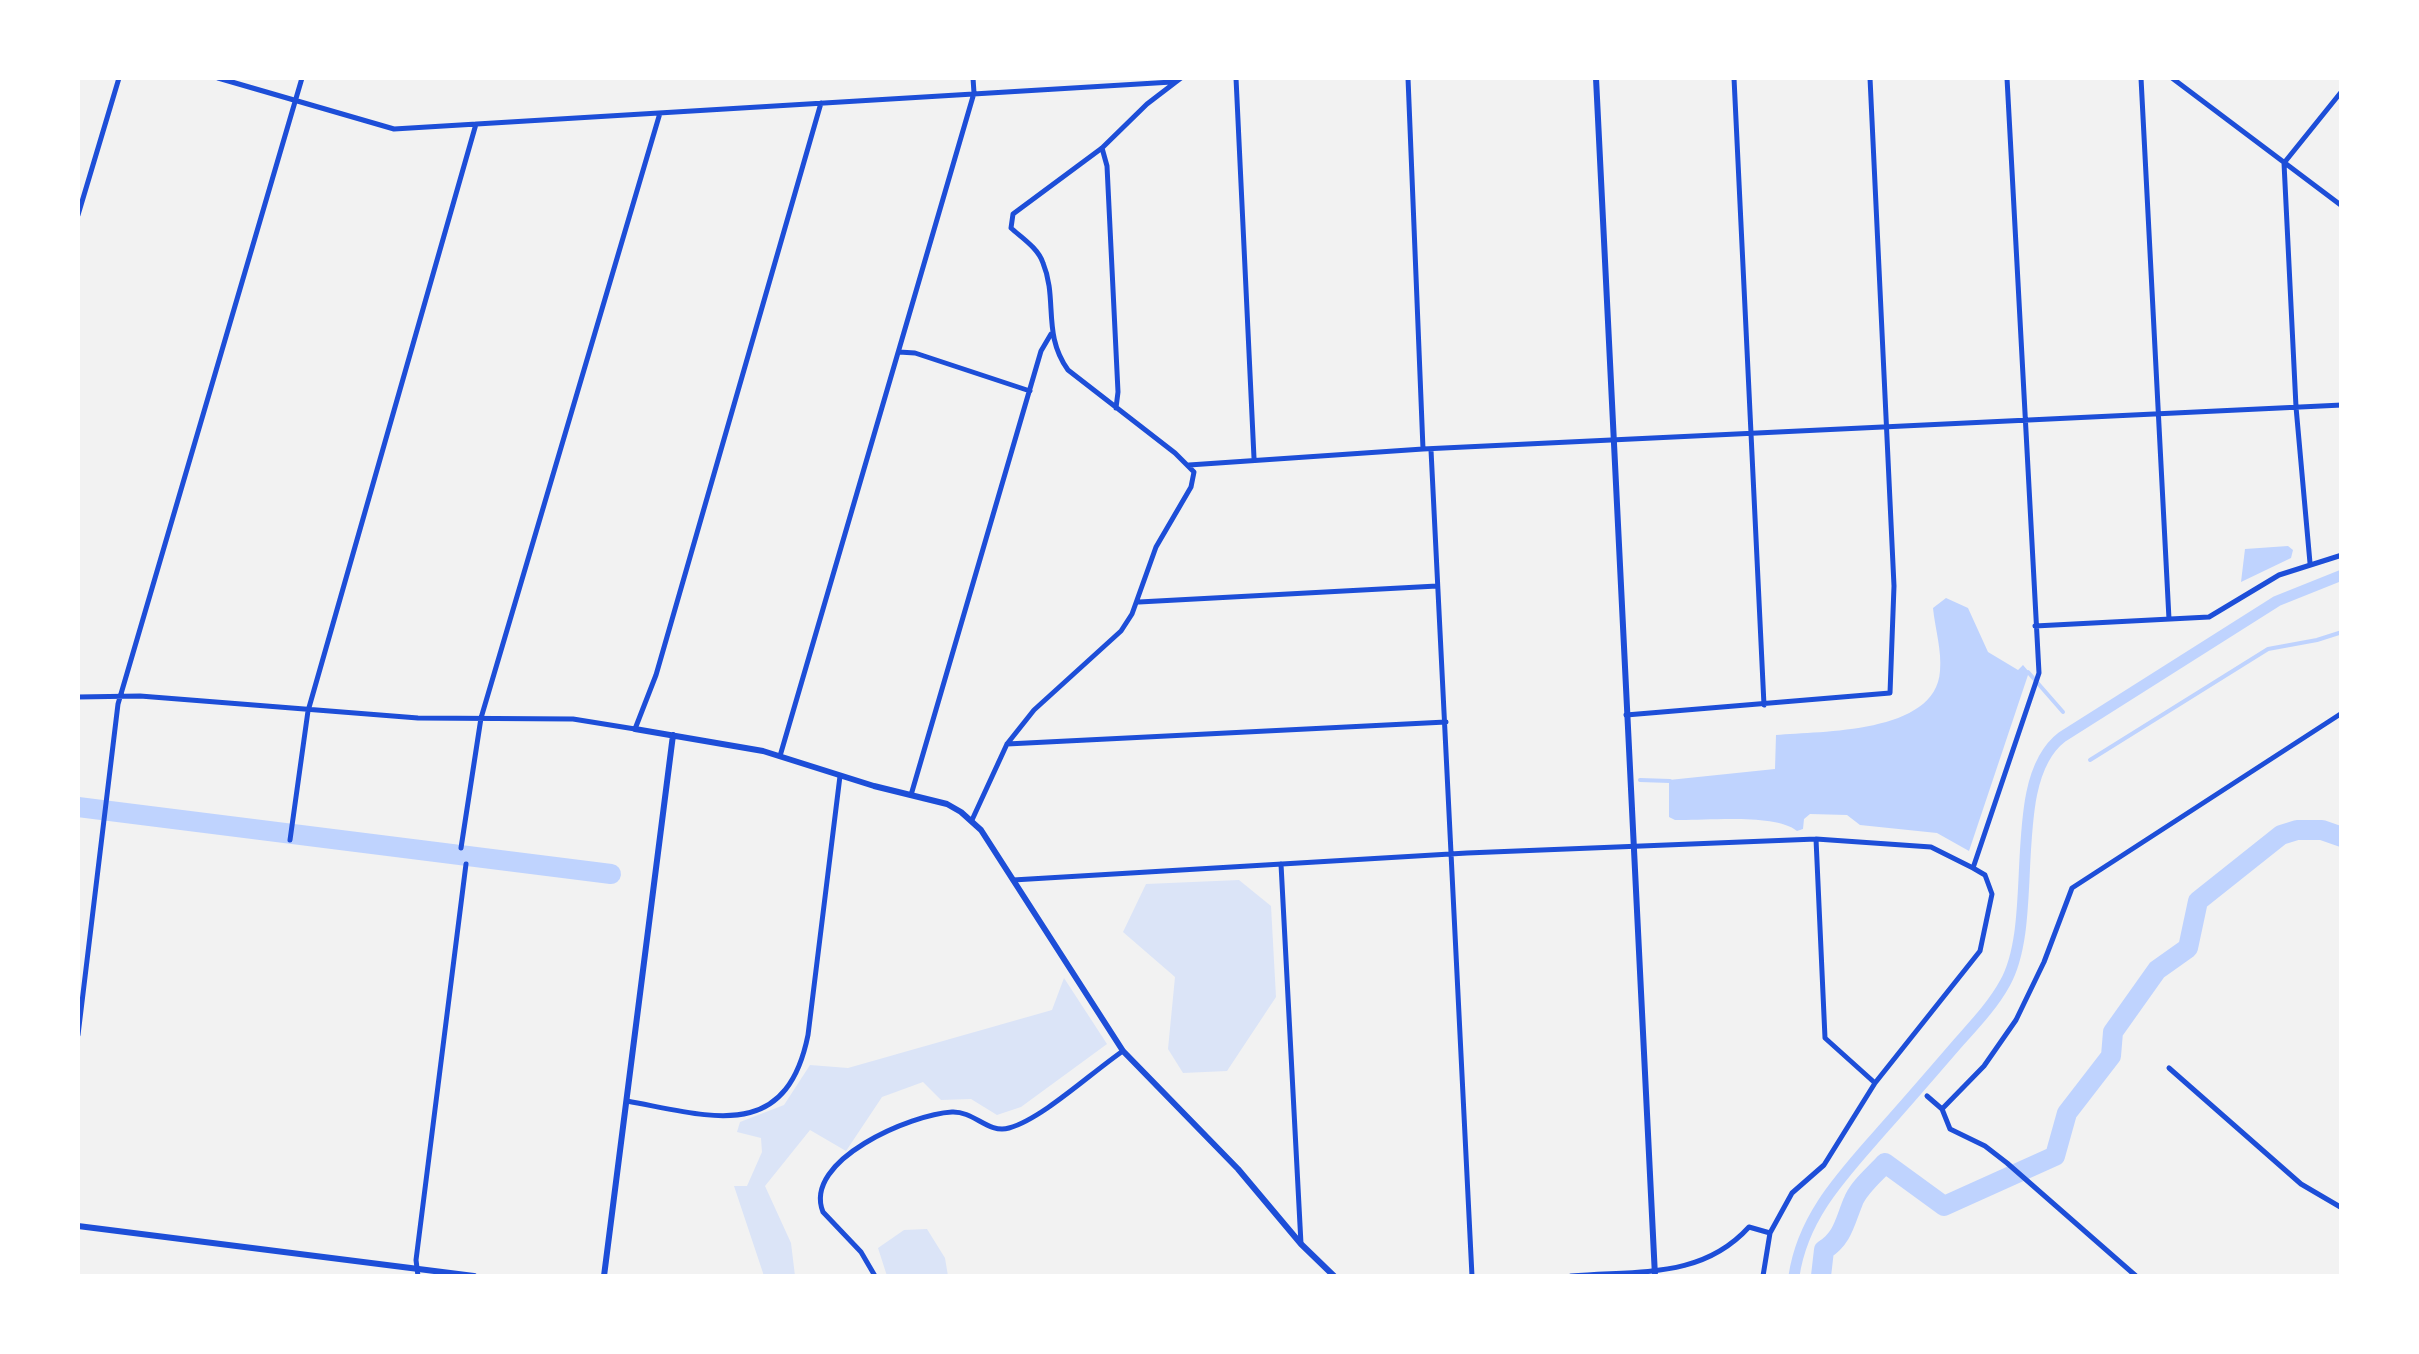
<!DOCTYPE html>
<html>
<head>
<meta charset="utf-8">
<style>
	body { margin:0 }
	#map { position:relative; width:2419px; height:1354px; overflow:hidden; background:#f2f2f2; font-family:"DejaVu Sans",sans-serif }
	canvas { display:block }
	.frame { position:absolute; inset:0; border:80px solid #fff; pointer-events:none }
</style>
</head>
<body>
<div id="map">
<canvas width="2419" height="1354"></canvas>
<div class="frame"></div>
</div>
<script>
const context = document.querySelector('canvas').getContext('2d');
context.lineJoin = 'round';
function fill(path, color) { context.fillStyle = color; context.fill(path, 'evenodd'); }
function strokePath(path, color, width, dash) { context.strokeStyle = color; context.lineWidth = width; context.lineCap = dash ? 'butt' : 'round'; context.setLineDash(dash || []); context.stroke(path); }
fill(new Path2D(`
	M1239,880L1271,906L1276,997L1227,1071L1183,1073L1168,1049L1175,977L1123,932L1146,884Z
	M1064,978L1107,1044L1021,1107L997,1115L971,1099L941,1100L923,1082L882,1097L846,1151L810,1130L765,1186L791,1243L795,1276H764L734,1186H747L762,1152L761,1138L737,1132L740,1122L784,1105L810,1065L848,1068L1052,1010Z
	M927,1229L945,1258L948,1276H887L878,1248L904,1230Z`), '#dbe4f7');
fill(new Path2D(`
	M2288,546L2293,550L2291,558L2241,582L2245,549Z
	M1946,598L1968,608L1988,652L2018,670L2023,665L2029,672L1969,851L1937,833L1860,825L1847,815L1810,814L1804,819L1803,829L1797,831C1775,813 1704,821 1675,820L1669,817V780L1775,769L1776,735C1821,731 1936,734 1940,671C1942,651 1935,628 1933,608Z`), '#bfd3fe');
strokePath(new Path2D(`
	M2028,672L2063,712
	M2090,760L2268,649L2317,640L2342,632
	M1640,780L1670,781`), '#bfd3fe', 4);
strokePath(new Path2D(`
	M1794,1276C1803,1215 1844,1174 1883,1129C1908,1101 1933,1072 1958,1043C1975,1024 1993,1005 2005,983C2041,919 2004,781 2062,737L2277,601L2342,575`), '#bfd3fe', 11);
strokePath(new Path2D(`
	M78,807L611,874
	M1821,1276L1824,1250C1843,1238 1845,1221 1853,1202C1858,1188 1875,1174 1885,1163L1944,1206L2055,1156L2067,1113L2111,1056L2113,1032L2157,970L2188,948L2198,901L2281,835L2297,830H2322L2342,837`), '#bfd3fe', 20);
strokePath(new Path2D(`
	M218,78L394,129L1172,82
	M1236,78L1254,458
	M1408,78L1423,449
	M1734,78L1764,705
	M2141,78L2169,619
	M2172,78L2342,206
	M1102,148L1107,166L1118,392L1116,408
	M78,215L119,78
	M899,352L915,353L1030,391
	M1431,450L1472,1276
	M1189,465L1423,449L2342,405
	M2310,563L2296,407L2284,163L2342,91
	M1139,602L1437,586
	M2035,626L2209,617L2279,575L2342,555
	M78,697L140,696L418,718L573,719L635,729L656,675L821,103
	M1626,715L1890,693L1894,586L1870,78
	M1007,744L1446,722
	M780,756L974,93L973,78
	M911,795L1041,351L1051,334
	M972,820L1007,744L1034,710L1121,631L1132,614L1156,547L1191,487L1194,472L1175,453L1068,370C1042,334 1058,299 1043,263C1038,248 1022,238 1011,228L1013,214L1102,148L1147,104L1181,78
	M1816,839L1825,1038L1875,1083
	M290,840L308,711L476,124
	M461,848L481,718L660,113
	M1281,864L1301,1244
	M1013,880L1467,853L1816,839L1931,847L1973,868
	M78,1035L118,704L302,78
	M2169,1068L2301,1184L2342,1208
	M1927,1096L1942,1109
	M627,1101C710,1116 786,1144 808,1035L840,776
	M418,1276L416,1260L466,864
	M875,1276L861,1252L823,1212C802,1160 912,1114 952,1112C974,1111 988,1134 1009,1128C1042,1119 1092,1072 1123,1051
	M1571,1276C1636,1270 1701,1280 1749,1227L1770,1233
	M1763,1276L1770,1233L1792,1193L1824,1165L1875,1083L1980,951L1992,894L1985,875L1973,868L2039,673L2007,78
	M2136,1276L2007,1163L1985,1146L1950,1129L1942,1109L1984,1066L2016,1020L2044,962L2072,888L2342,713`), '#1d4ed8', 5);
strokePath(new Path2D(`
	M1596,78L1655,1276
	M635,729L763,751L874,786L947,804L961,812L981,830L1123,1051L1238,1169L1301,1244L1334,1276
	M78,1226L474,1276
	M604,1276L673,735`), '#1d4ed8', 6);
</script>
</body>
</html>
